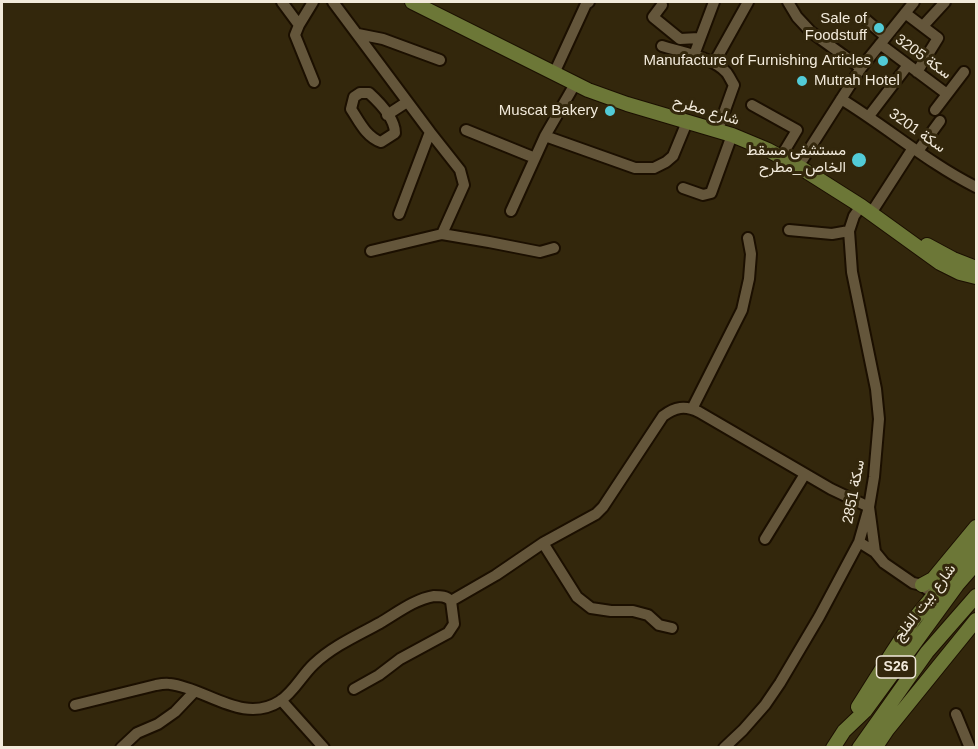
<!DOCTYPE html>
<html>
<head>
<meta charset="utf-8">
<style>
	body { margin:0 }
	#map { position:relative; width:978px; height:749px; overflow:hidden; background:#33270c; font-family:Arial,sans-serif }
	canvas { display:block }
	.frame { position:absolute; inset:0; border:3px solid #f2eadb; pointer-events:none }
</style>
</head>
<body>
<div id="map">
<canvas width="978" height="749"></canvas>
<div class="frame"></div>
</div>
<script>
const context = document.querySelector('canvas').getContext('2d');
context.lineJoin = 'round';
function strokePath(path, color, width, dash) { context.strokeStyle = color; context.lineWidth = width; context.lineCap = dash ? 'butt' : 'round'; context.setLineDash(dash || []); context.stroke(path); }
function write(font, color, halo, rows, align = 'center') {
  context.font = font + ' Arial,Vazirmatn,sans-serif'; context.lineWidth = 6; context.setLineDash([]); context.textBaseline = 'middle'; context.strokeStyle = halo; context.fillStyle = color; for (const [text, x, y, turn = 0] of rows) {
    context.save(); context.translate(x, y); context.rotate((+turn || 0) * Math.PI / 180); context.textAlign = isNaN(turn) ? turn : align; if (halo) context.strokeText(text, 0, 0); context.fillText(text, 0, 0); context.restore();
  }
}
const minor = new Path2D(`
	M282,2L299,25
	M313,2L299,25L295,35L314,82
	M333,2L430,132L460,170L464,185L442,234
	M788,2L797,17L811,32L861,68
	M662,5L653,17L680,39L699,38
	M905,13L938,38L917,72
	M865,19L886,37
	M923,26L945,2
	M358,34L383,39L440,60
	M880,44L947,94
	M662,46C681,52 712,57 726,72C729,75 731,81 734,85L720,124
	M694,55L714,2
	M714,63L748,2
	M557,67L586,4L589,2
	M360,93H369C380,103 395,118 395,133L381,142C366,137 359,121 351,109L354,97Z
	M841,99C887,127 928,163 976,187
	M752,105L797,130L785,150
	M935,110L964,72
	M387,115L407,102
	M869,116L908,65
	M466,130L535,158
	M545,136L635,168H654L666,162L673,156L687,122
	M918,151L940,121
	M803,159L861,68L914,2
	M683,188L703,195L711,193L732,135
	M875,207L913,148
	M511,211L545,136L575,84
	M399,214L430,132
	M789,230L832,234L849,231
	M371,251L442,234L489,242L540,252L554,248
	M692,409L742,310L749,279L751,254L748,238
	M765,539L805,474
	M859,542L875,552L884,563L913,583L922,585L927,589
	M543,543L577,597L591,608L611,611H633L648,615L659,625L672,628
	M354,689L379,675L400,659L448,633L454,624L451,601
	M281,700L324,748
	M75,705L156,685C161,684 166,683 170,684C206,688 243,725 280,701C294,692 302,675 314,664C333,646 358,635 380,623C397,613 415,599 434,596C441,596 446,596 451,601L496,575L543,543L596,514L603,507L663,416C675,407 685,405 699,412L831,489L869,507L875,552
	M956,714L970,748
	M121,748L137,733L158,724L175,712L195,691
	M724,748L743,730L765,705L780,683L819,617L859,542L869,507L874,477L879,419L876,389L852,272L849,231L854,216L861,206`);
const major = new Path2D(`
	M412,2L588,90L627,104L732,135L768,150L801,168L861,206L940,263L960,273L976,277
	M927,245L953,259L976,268
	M922,585L933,579L976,527
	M858,707L892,653L915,618L976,544
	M833,748L844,731L865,711L957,585L976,563
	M859,748L927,652L976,596
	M875,748L887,730L976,620`);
strokePath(minor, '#1b0f00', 14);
strokePath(major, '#1b0f00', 16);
strokePath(minor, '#64563b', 10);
strokePath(major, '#6c7737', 14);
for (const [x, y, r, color] of [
	[879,28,6,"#52cbd7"],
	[883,61,6,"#52cbd7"],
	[802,81,6,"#52cbd7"],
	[610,111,6,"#52cbd7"],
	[859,160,8,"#52cbd7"]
]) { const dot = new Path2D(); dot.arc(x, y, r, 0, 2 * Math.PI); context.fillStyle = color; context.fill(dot); strokePath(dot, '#33270c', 2); }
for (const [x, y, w] of [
	[896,667,39]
]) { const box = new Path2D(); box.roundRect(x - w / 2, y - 11, w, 22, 4.5); context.fillStyle = '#33270c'; context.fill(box); strokePath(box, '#f2eadb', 1.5); }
write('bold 14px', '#f2eadb', null, [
	["S26",896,667]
]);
write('15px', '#f2eadb', '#33270c', [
	["Sale of",867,19],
	["Foodstuff",867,36],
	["Manufacture of Furnishing Articles",871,61],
	["Mutrah Hotel",814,81,"left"],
	["Muscat Bakery",598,111],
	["مستشفى مسقط",846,151],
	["الخاص _مطرح",846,168]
], 'right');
write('15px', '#f2eadb', '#33270c', [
	["سكة 3205",923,57,36],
	["شارع مطرح",706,111,17],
	["سكة 3201",917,131,35],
	["سكة 2851",854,492,-79],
	["شارع بيت الفلج",925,603,-53]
]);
</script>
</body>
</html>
